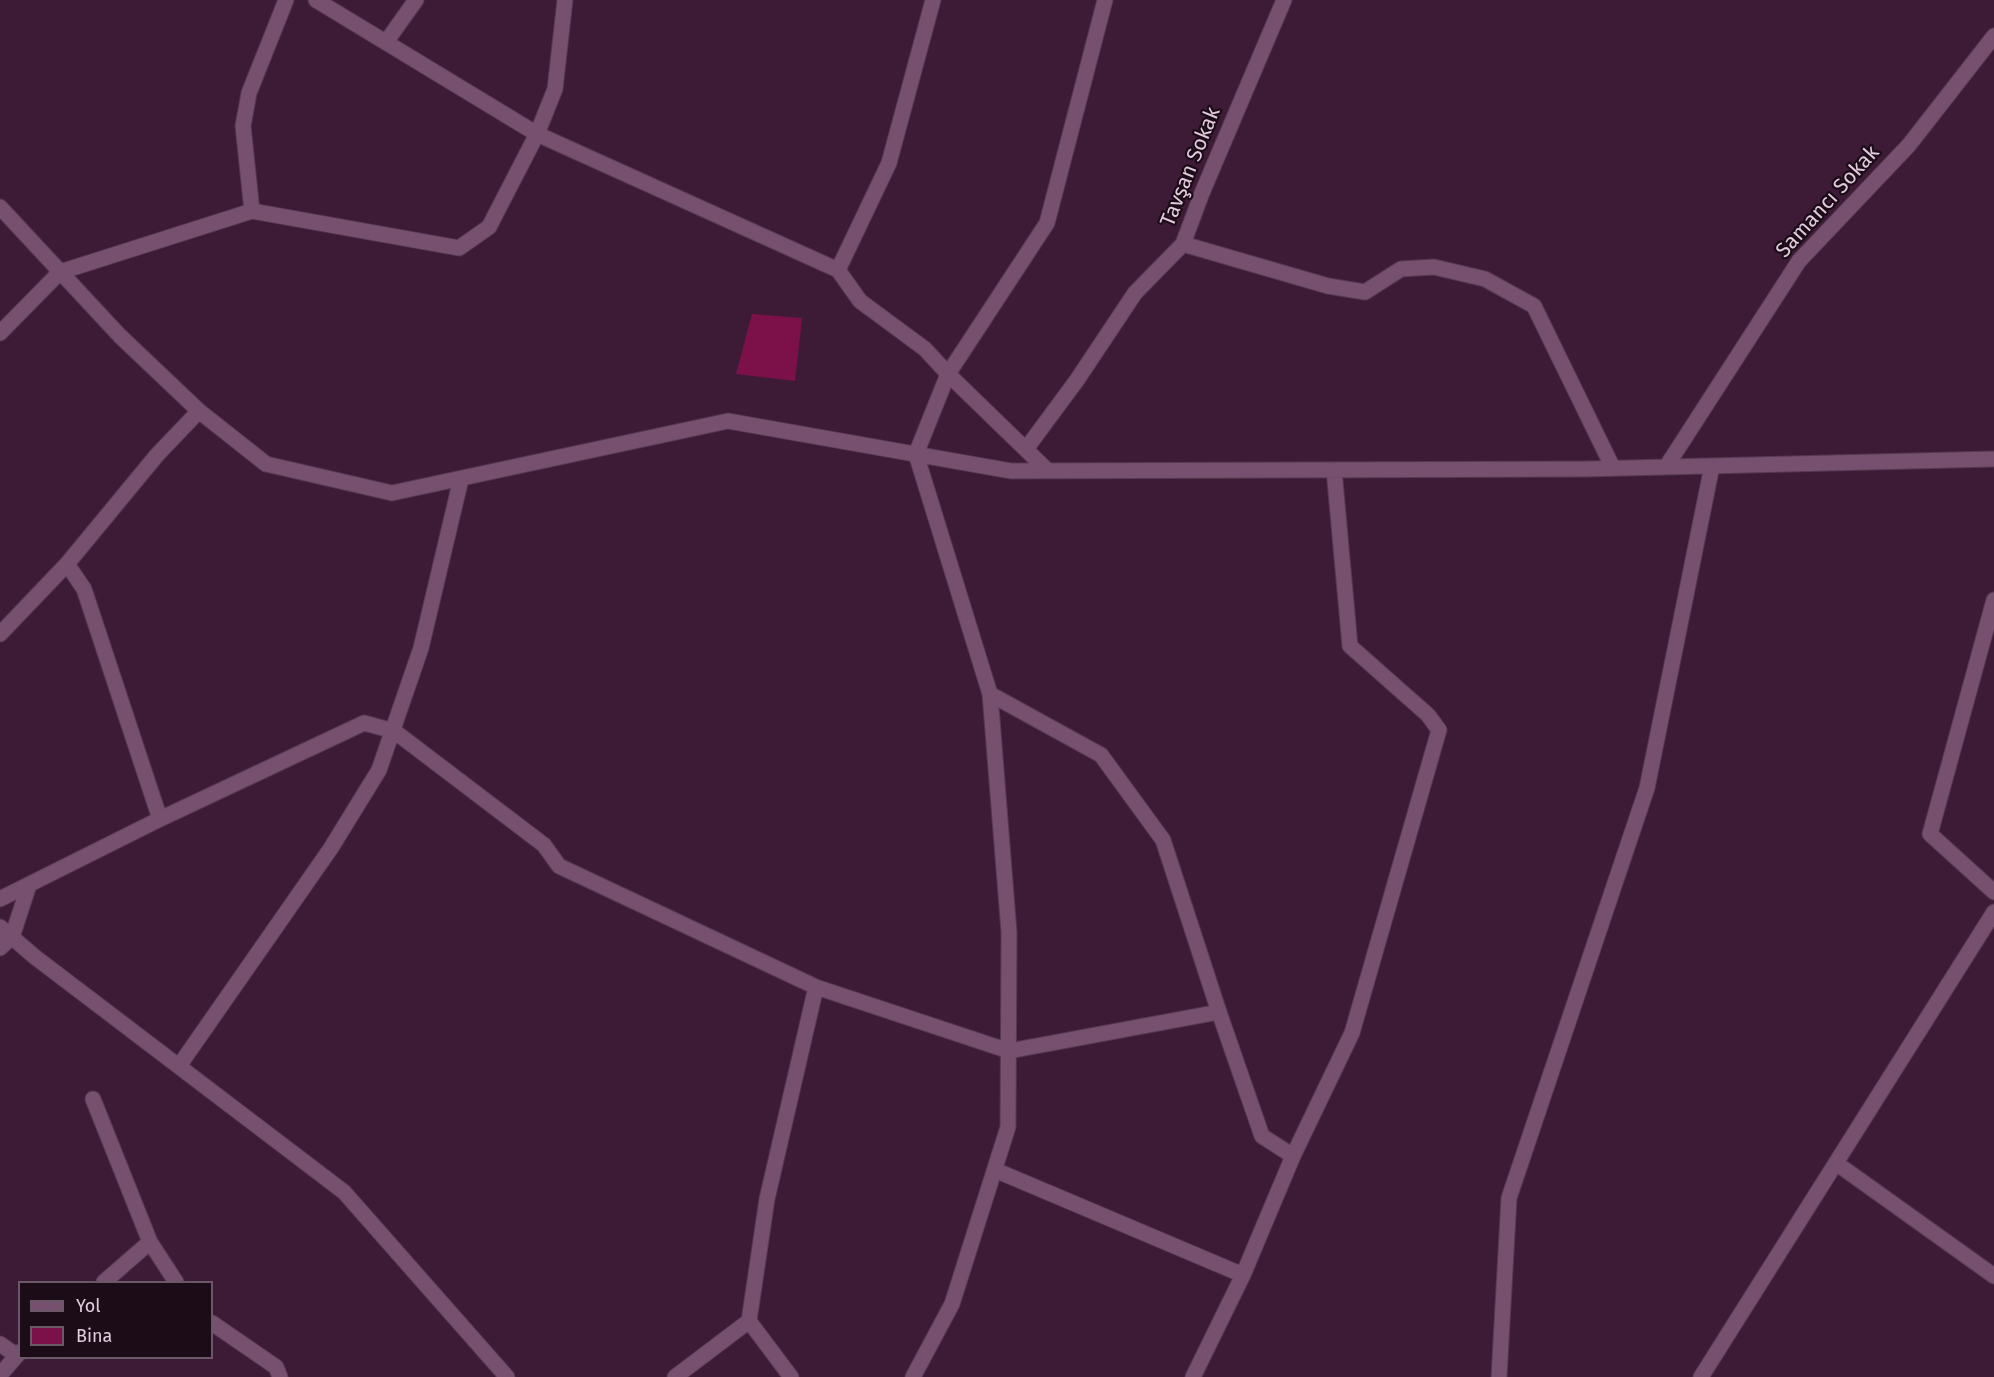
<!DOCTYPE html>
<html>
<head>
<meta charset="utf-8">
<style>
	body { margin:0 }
	#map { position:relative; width:1994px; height:1377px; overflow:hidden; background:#3d1b37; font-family:"Fira Sans",sans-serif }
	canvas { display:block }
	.legend { position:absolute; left:18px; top:1281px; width:195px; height:78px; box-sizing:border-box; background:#1b0c18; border:2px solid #6b5866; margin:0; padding:8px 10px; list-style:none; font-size:18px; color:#e2cbdc }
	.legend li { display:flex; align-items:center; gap:12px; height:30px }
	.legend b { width:30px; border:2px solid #6b5866 }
</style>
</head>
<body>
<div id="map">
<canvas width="1994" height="1377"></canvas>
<ul class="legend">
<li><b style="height:8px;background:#76506e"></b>Yol</li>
<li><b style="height:16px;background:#7c114a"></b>Bina</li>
</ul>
</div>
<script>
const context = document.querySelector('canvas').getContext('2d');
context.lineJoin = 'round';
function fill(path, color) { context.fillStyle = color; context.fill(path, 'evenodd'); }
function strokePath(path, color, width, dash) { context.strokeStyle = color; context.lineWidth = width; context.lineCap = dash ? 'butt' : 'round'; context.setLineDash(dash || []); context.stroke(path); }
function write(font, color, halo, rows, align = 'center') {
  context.font = font + ' "Fira Sans",sans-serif'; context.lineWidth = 4.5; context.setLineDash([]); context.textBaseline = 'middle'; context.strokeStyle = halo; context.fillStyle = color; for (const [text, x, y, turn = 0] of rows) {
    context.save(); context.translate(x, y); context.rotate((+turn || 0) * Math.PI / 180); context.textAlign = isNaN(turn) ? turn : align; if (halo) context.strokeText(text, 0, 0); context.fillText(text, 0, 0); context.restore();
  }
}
fill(new Path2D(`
	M752,314L802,318L795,381L736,374Z`), '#7c114a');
const minor = new Path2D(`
	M316,0L537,134L838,270L860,301L925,349L948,374L1048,471
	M386,42L416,0
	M0,207L120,336L199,411L266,464L392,493L728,421L1011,471L1585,469L1994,459
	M252,211L243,126L249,93L286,0
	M1183,244L1328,286L1365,292L1401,269L1434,267L1485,279L1534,306L1613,468
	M838,270L889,163L933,0
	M0,333L60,272L252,211L459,248L489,227L537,134L555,89L565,0
	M1026,449L1077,380L1135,293L1183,244L1202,193L1284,0
	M1666,467L1799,261L1909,145L1994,36
	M67,564L84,589L160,819
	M1994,600L1930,834L1994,892
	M0,634L67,564L157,455L199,411
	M990,694L1101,755L1163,840L1219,1012L1262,1136L1293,1156
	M0,899L160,819L364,723L394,731L544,845L559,866L816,987L1009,1051L1219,1012
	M0,927L35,957L344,1192L507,1377
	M0,948L12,937L29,885
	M179,1066L331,848L379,770L421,648L461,479
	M93,1099L150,1242L176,1282
	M1836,1163L1994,1276
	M995,1170L1243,1275
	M104,1282L150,1242
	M749,1321L791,1377
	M212,1323L276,1367L280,1377
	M0,1344L16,1355
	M0,1375L20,1352
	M675,1377L749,1321L767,1199L816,987
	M913,1377L952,1304L1008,1127L1009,932L990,694L916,454L948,374L1047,223L1105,0
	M1193,1377L1243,1275L1293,1156L1352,1033L1439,730L1428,715L1350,646L1334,470
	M1499,1377L1509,1198L1647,788L1712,466
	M1701,1377L1994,912`);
strokePath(minor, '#55384f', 17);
strokePath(minor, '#76506e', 15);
write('21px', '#e2cbdc', '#1b0c18', [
	["Tavşan Sokak",1191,167,-68],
	["Samancı Sokak",1828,202,-48]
]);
</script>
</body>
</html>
